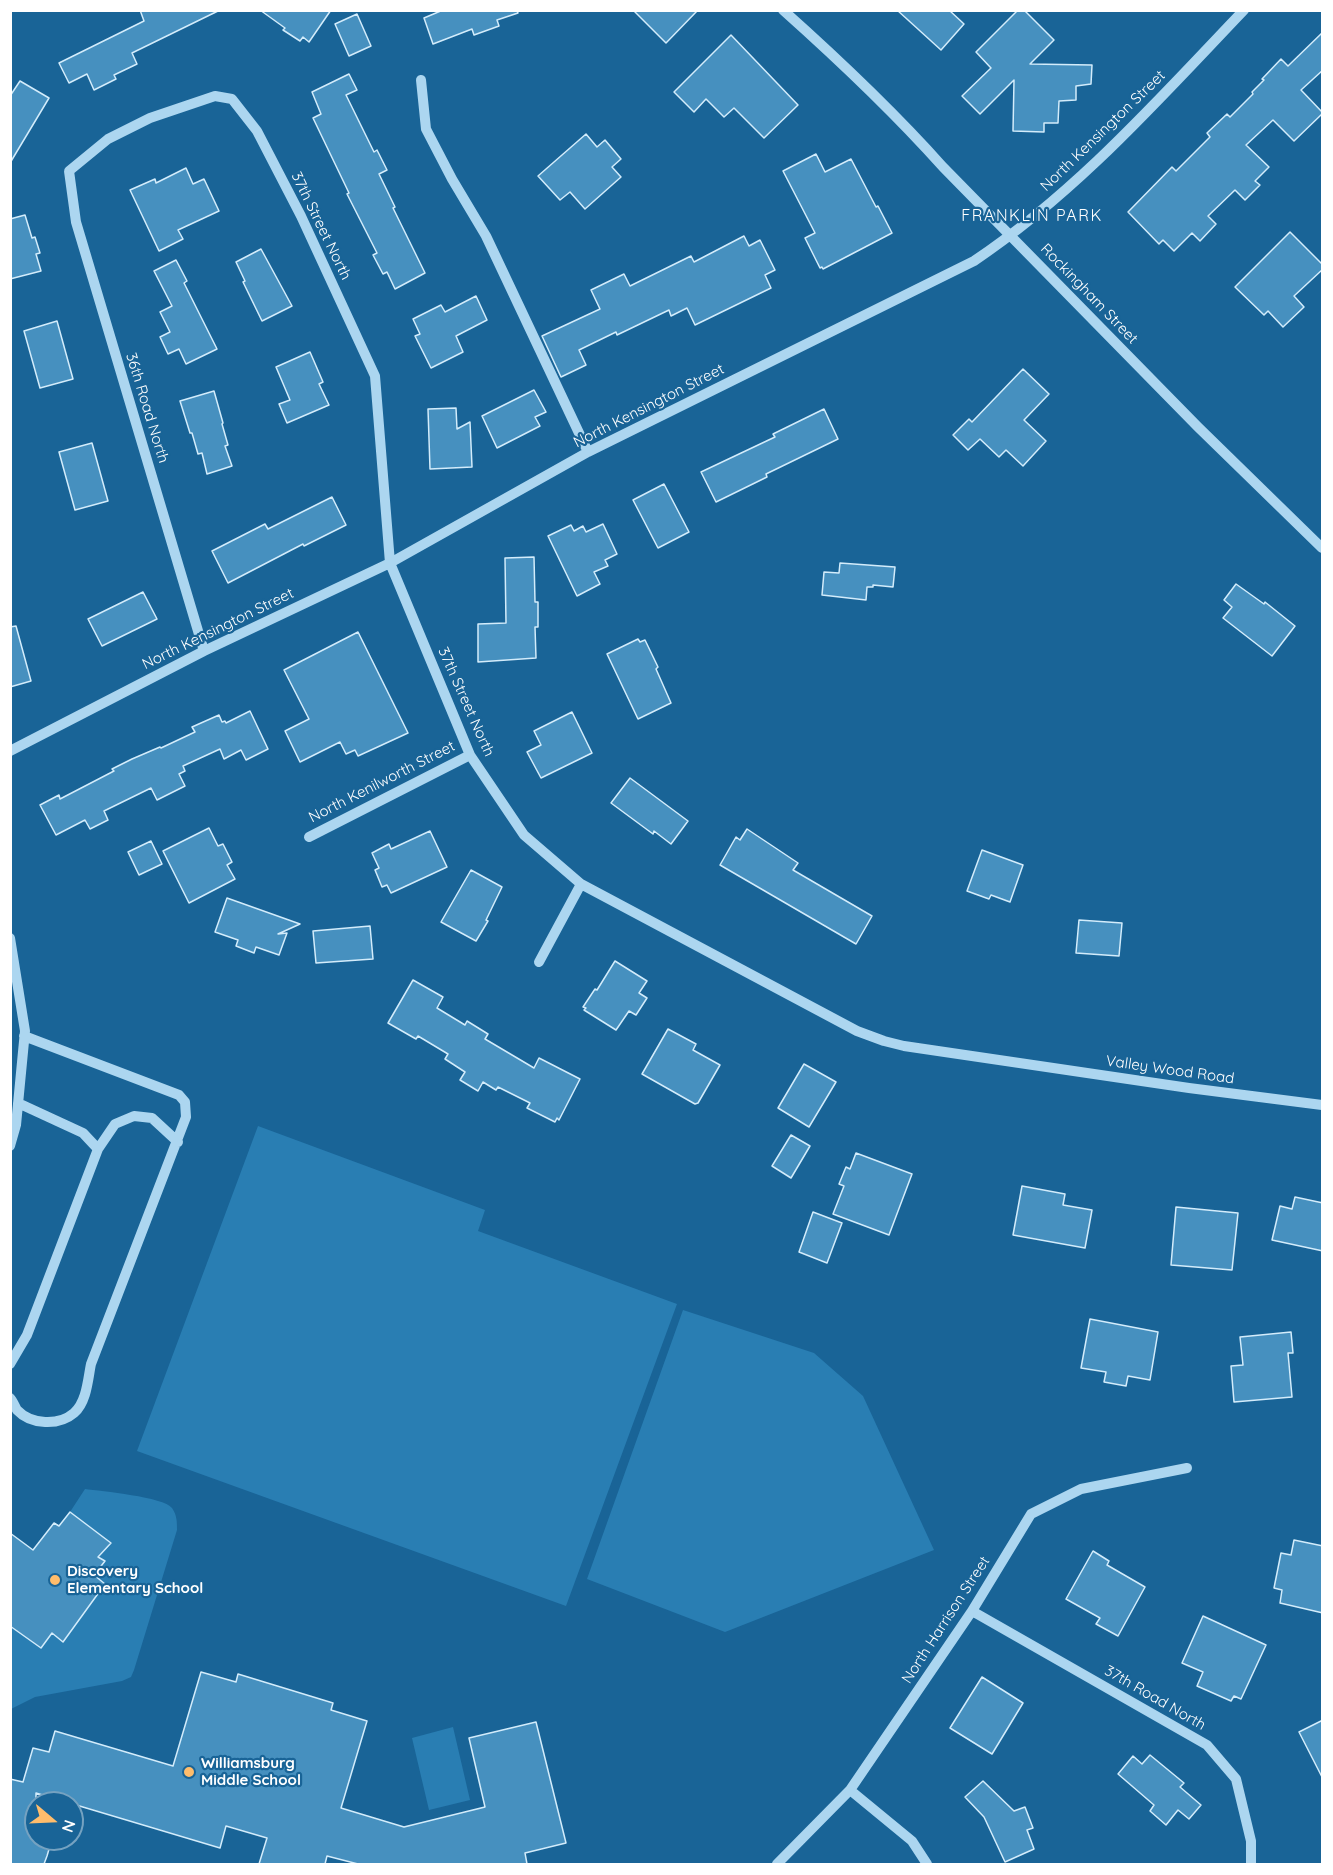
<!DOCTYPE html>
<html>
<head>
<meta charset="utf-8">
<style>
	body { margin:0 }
	#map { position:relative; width:1333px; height:1875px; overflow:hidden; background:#196497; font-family:Quicksand,sans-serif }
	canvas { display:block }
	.frame { position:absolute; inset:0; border:12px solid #fff; pointer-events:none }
	.north { position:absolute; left:24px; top:1791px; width:60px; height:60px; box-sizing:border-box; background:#196497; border:2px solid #75a2c1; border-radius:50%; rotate:109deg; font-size:16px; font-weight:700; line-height:24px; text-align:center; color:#fff }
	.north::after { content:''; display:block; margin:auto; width:21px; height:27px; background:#ffbd6c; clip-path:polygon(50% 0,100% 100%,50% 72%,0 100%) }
</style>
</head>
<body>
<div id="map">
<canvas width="1333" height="1875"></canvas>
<div class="frame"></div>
<div class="north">N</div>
</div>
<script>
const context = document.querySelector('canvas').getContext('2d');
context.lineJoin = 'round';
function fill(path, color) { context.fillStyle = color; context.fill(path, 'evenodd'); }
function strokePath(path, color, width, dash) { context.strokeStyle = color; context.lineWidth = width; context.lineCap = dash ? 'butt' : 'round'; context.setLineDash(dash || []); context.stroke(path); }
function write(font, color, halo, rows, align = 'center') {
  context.font = font + ' Quicksand,sans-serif'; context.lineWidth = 4.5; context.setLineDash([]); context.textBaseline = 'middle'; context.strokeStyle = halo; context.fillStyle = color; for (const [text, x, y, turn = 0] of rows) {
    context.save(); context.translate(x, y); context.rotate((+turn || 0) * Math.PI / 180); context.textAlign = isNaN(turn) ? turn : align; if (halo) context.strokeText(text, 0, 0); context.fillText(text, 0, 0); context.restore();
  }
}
fill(new Path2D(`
	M258,1126L485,1210L478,1231L677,1304L566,1606L137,1451Z
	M683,1310L814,1353L863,1396L934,1550L725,1632L587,1579Z
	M85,1489C101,1491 164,1497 172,1508C177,1515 177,1522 177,1530L134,1670L131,1677L122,1681L35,1697L11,1709V1626L52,1633L63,1642L105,1584L94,1575L104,1561L98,1557L110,1543L70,1512Z
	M453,1727L470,1800L429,1810L412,1738Z`), '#297eb3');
const building = new Path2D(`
	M140,10H220L132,53L137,64L114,75L116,79L94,90L87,74L69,83L59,63L144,21Z
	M260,10H331L309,42L303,37L300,41L283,30L285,28Z
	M443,10H517L518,13L497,20L499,26L474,35L472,29L433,44L424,18Z
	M633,10H698L666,43Z
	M897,10H949L964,24L941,50Z
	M1018,10H1024L1054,40L1030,64L1092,65L1091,84L1076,86V100L1059,101L1058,123H1044V132L1013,131L1014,80L980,114L962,96L991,68L976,52Z
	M357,14L371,46L349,56L335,24Z
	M1323,32V70L1301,90L1323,113L1294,141L1273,120L1246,145L1269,167L1255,181L1260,185L1245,200L1235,190L1208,216L1216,224L1200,241L1192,233L1174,251L1163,240L1159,244L1128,212L1172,167L1176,171L1210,137L1207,133L1227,114L1230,117L1253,94L1252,92L1264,80L1262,79L1281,59L1288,66Z
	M731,35L798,105L764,138L734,108L724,117L706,99L694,112L674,92Z
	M349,74L357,90L346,95L374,152L377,150L387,170L379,174L395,207L393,208L425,273L395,289L387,272L383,274L373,255L377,253L347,194L349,193L313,118L321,114L312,92Z
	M20,81L49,98L10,163V96Z
	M586,134L597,147L605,140L621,159L612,167L621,177L585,209L570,192L560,200L538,176Z
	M816,154L825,172L851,159L876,207L878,206L892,233L823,269L822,267L820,268L805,238L815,233L783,171Z
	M186,168L193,184L204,179L219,211L178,230L183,239L159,251L130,190L155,179L156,183Z
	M25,215L32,238L35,237L40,253L36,254L41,271L10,279V219Z
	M1290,232L1323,265V269L1294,296L1304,307L1283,327L1268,311L1264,315L1235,287Z
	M744,236L749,246L760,240L775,270L765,275L771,288L695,325L687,308L671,316L669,310L617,335L616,332L579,350L586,365L561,377L542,336L600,309L591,290L624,274L630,286L691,256L694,262Z
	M261,249L292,306L262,321L243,282L245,281L236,262Z
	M176,260L187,281L184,283L217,349L186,364L179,349L168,354L160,337L170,332L160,312L172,306L154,271Z
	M476,296L487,320L456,336L463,352L431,368L415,336L420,334L413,319L441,305L445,312Z
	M57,321L73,379L40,388L24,331Z
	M310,352L323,382L319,384L329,405L287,423L279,404L290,400L276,367Z
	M1023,369L1049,394L1024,420L1046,441L1023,466L1006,450L999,457L980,439L968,450L953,435L969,419L972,422Z
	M534,390L546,412L535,417L540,426L497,448L482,416Z
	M214,391L223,423L222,424L228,445L225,446L232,466L207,474L202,453L198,454L192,433H190L180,401Z
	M456,408L457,429L470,422L472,467L430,469L428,409Z
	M824,409L838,439L766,474L767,477L716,502L701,472L775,437L773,434Z
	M92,443L108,501L75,510L59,452Z
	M664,484L689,532L658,548L633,500Z
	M332,497L346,525L304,546L303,544L228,583L212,551L265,524L268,529Z
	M603,524L617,554L605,560L608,566L594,572L600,584L577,596L548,536L571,525L574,531L583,526L586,532Z
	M534,557L535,602H538V627H535L536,658L478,662V624L506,623L505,558Z
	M840,563L895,567L893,587L873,585V587H867L866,600L822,595L824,572L839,573Z
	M1236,584L1264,604L1265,602L1295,626L1272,656L1223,618L1232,607L1224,600Z
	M143,592L157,619L102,646L88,619Z
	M16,626L31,681L10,687V627Z
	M358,632L408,733L358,756L355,750L346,754L340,742L300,762L285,731L309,719L284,670Z
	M638,639L640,642L645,640L658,667L656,669L671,703L638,719L607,654Z
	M250,711L268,749L246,760L241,750L224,759L220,749L183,766L185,771L179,774L185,786L157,800L151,788L104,811L108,820L90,829L85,820L56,835L40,805L59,795L60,799L114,771L112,769L132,759L160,747L161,748L195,732L192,727L219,715L222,722L225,721L226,723Z
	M572,712L592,753L541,778L527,752L541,745L534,731Z
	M630,778L688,821L671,844L654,831L653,834L611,803Z
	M209,828L218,846L223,844L232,862L227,865L235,879L189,903L163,851Z
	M747,829L798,863L793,870L872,916L856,944L720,865L736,837L740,840Z
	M430,831L447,867L391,893L387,885L382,887L375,870L379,868L372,853L389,844L391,849Z
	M151,841L162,864L139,875L128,852Z
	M982,850L1023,865L1010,902L991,895L989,899L967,891Z
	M471,870L502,887L486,920L488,921L476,941L441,922Z
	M227,898L300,924L278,934L287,933L279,955L256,947L254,953L236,946L238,940L215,932Z
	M1079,920L1122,923L1119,956L1076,953Z
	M370,926L373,959L316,963L313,931Z
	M615,961L647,981L639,993L647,998L636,1015L629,1011L616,1030L584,1010L586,1008L583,1007L595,989L597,990Z
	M413,980L443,997L437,1008L465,1025L467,1021L488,1034L485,1039L534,1068L539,1058L580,1079L559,1120L557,1118L555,1122L527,1108L530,1103L498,1087L496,1090L483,1082L478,1091L460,1080L465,1072L445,1059L448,1054L418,1036L416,1039L388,1023Z
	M668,1029L696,1044L693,1050L720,1065L698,1103L695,1104L642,1074Z
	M804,1064L836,1082L809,1127L778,1108Z
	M791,1135L810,1146L791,1178L772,1166Z
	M856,1153L912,1174L889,1235L833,1214L844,1186L839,1184L846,1167L850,1169Z
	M1022,1186L1065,1194L1063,1205L1092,1210L1085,1248L1013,1235Z
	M1295,1197L1323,1203V1251L1272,1240L1280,1206L1292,1209Z
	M1176,1207L1238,1213L1232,1270L1171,1265Z
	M813,1212L842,1223L827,1263L799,1252Z
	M1090,1319L1158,1332L1150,1380L1128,1376L1126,1386L1104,1382L1106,1372L1081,1368Z
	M1291,1332L1293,1353H1288L1292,1397L1234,1402L1231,1366L1243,1365L1240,1337Z
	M70,1512L111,1543L98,1557L105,1561L94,1575L105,1584L63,1642L52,1633L41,1648L10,1626V1533L33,1550L54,1523L59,1526Z
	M1294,1540L1323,1546V1613L1280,1603L1282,1590L1274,1588L1281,1553L1291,1555Z
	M1093,1551L1109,1561L1107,1565L1145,1587L1118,1636L1096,1624L1100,1618L1066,1599Z
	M1203,1616L1266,1645L1241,1699L1234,1696L1231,1701L1197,1686L1203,1672L1182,1663Z
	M201,1672L236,1682L238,1674L333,1703L331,1710L367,1721L341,1808L404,1827L485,1807L469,1738L536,1722L566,1843L525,1853L527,1864H358L327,1856L325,1864H259L267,1838L226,1826L220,1848L36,1793V1839H52L47,1856L44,1864H10V1779L23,1782L33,1748L49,1752L55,1731L173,1766Z
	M982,1677L1023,1703L992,1754L950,1728Z
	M1323,1720V1779L1299,1732Z
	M1150,1755L1184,1783L1180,1787L1201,1805L1189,1819L1178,1810L1166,1825L1150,1811L1154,1805L1118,1774L1133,1756L1142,1764Z
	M983,1781L1014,1811L1025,1807L1033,1828L1027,1830L1034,1849L1005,1862L984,1817L965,1797Z`);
fill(building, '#4690bf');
strokePath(building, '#d3ecfb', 1.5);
strokePath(new Path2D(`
	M783,10C839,60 893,111 943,167L1198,427L1322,548
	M421,80L426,129L452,179L486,236L588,452
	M204,651L76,222L69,171L108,139L150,118L215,96L232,99L257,131L301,216L375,376L390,563L470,755L524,835L581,884L857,1031L884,1041L904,1046L1189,1088L1322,1105
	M10,751L204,651L390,563L588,452L974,261C1077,192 1159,99 1244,10
	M309,837L470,755
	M10,938L25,1031L16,1125L10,1146
	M539,962L581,884
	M98,1149L115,1124L134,1116L152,1118L178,1142
	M10,1364L27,1335L98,1149L83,1133L18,1103
	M10,1398C13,1401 15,1407 17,1410C31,1425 59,1426 74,1413C87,1402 88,1378 91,1364L186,1117L185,1102L179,1095L24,1036
	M972,1611L1207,1745L1236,1779L1251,1841V1864
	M850,1790L912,1841L927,1864
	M777,1864L850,1790L972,1611L1031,1514L1081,1489L1187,1468`), '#acd6f0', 10);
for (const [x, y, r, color] of [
	[55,1580,6,"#ffbd6c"],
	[189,1772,6,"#ffbd6c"]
]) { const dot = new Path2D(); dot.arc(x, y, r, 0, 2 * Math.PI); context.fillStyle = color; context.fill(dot); strokePath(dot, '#196497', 2); }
write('15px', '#fff', '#196497', [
	["North Kensington Street",1103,131,-44],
	["37th Street North",321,226,64],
	["Rockingham Street",1089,294,46],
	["North Kensington Street",649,406,-27],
	["36th Road North",147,408,73],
	["North Kensington Street",218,629,-26],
	["37th Street North",466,702,66],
	["North Kenilworth Street",382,782,-27],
	["Valley Wood Road",1170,1070,8],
	["North Harrison Street",946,1620,-57],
	["37th Road North",1155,1698,30]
]);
write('bold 15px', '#fff', '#196497', [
	["Discovery",67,1571],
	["Elementary School",67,1588],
	["Williamsburg",201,1763],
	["Middle School",201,1780]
], 'left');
context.letterSpacing = '1.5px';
write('16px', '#fff', '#196497', [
	["FRANKLIN PARK",1032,216]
]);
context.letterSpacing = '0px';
</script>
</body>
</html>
